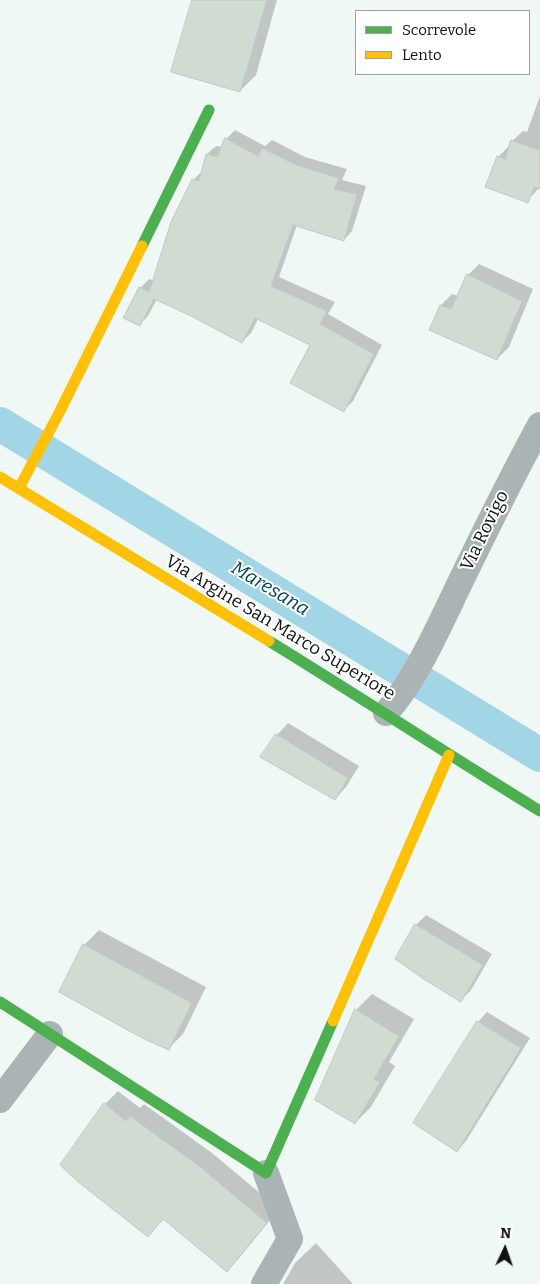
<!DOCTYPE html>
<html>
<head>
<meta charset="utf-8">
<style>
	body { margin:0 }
	#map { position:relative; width:540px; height:1284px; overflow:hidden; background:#f0f8f5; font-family:Bitter,serif }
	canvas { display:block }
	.legend { position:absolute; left:355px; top:10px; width:175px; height:65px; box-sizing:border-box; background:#fff; border:1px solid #9fa1a0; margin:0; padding:6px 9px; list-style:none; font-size:15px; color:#0e1311 }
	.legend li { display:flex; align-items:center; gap:10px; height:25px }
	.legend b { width:25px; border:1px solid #9fa1a0 }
	.north { position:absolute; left:480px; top:1224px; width:50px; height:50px; -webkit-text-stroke:4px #fff; paint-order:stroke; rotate:3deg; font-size:14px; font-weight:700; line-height:20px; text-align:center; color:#0e1311 }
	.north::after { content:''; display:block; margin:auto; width:18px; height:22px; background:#0e1311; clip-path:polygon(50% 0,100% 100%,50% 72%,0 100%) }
</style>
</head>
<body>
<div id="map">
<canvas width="540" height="1284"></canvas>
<ul class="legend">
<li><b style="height:6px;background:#4caf50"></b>Scorrevole</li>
<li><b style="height:6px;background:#ffc107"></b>Lento</li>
</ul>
<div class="north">N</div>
</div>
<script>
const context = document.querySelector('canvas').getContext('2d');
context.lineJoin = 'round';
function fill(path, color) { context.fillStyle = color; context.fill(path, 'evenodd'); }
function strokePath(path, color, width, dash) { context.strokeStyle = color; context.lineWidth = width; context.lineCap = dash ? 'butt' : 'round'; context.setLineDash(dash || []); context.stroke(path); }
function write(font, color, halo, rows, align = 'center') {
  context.font = font + ' Bitter,serif'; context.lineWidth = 4; context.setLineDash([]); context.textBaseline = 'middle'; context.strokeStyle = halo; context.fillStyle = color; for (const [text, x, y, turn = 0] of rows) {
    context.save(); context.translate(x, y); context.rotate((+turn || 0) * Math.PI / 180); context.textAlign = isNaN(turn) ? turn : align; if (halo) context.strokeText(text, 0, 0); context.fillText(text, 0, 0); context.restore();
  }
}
fill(new Path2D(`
	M194,0H277L256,75L240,91Z
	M540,96V187L527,201L498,157L508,147H510L512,141L523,131L527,132Z
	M235,130L265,146L272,140L305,157L347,169L342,180L366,186L352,231L344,240L297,225L279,277L335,302L328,314L382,345L353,401L344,410L312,344L258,319L251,333L242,342L190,314L157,299L148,316L139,325L140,288L149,279L154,281L193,180L202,171L207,154L216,146L223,147L226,139Z
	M479,264L533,289L509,347L497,359L441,305L452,294L458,296L468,275Z
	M288,723L359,766L346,787L335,799L277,735Z
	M426,915L492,954L471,990L461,1000L416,925Z
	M99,930L206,987L183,1034L168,1049L84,945Z
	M372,994L414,1019L389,1062L395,1066L371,1107L355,1123L356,1010Z
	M487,1012L530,1038L466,1141L457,1151L478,1022Z
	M118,1091L140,1108L144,1104L212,1153L279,1209L240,1257L227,1270L164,1219L148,1235L62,1165L105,1104Z
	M316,1243L353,1284H283L295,1263Z`), '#0003');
strokePath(new Path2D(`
	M0,424L540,755`), '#a2d5e6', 34);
const building = new Path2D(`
	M192,0H267L240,92L171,72Z
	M225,138L258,156L262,148L296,165L339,178L334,189L357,194L344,241L293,225L271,286L327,311L320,324L374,354L344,412L290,383L310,345L255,318L242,343L189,315L154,299L140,326L123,318L139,287L149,292L171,222L192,179L199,181L206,154L217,157Z
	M511,140L540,151V189L534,187L528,203L485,187L497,156L505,159Z
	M467,274L522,301L497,360L429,330L440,305L451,309Z
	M276,734L348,778L335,800L260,757Z
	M415,924L483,965L461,1002L425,980L395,959Z
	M83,944L192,1003L169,1050L144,1039L59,992Z
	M355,1009L399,1036L374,1079L380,1082L355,1124L315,1100Z
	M477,1021L521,1048L457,1152L413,1123Z
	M104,1103L126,1121L130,1116L199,1166L267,1223L227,1272L163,1219L148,1237L77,1181L60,1165Z`);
fill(building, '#d0dbd1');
strokePath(building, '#c2c8c5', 1);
strokePath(new Path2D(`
	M386,713C415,680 437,631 456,591C483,535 510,480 540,425
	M0,1100L50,1034
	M264,1284L290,1239L266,1173`), '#aab4b4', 26);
strokePath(new Path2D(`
	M142,246L209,110
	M269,641C360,697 449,755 540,811
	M0,1002L266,1173L333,1021`), '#4caf50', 11);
strokePath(new Path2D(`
	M0,477L269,641
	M19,488L58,415L142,246
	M333,1021L449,755`), '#ffc107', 11);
write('18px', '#0e1311', '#fff', [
	["Via Rovigo",485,531,-64],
	["Via Argine San Marco Superiore",280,628,31]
]);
write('italic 19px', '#004254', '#fff', [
	["Maresana",270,589,31]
]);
</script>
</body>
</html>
